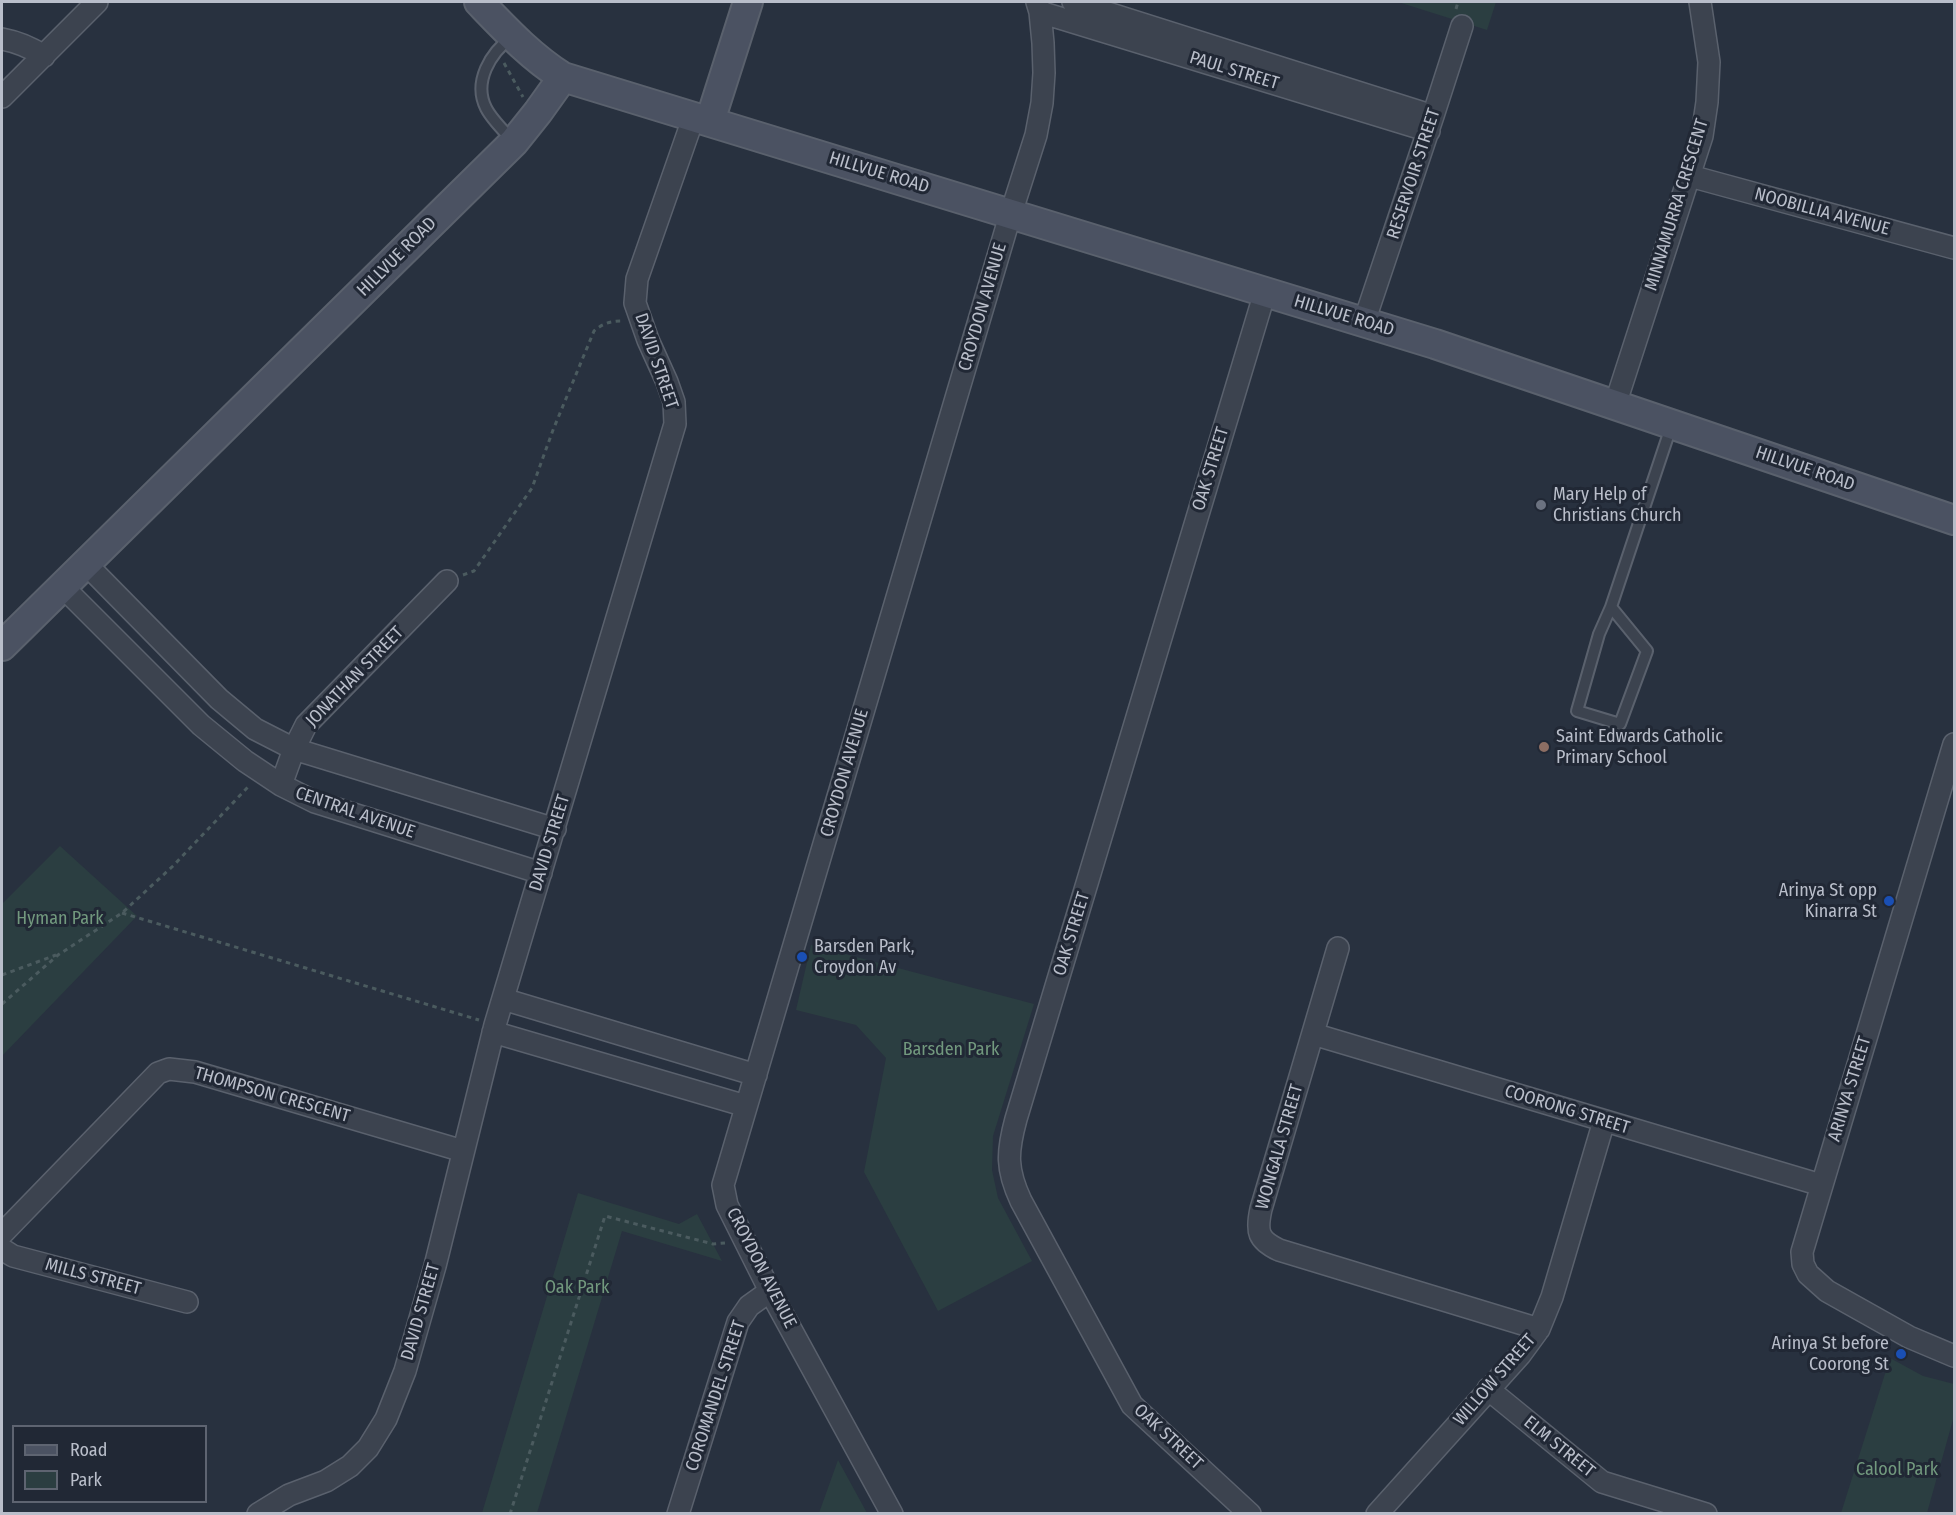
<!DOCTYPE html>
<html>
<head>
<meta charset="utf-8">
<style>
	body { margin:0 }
	#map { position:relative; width:1956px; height:1515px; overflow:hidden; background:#28313f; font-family:"Fira Sans Condensed",sans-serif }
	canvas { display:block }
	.frame { position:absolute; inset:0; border:3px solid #b9beca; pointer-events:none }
	.legend { position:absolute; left:12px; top:1425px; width:195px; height:78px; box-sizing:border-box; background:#212835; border:2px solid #5e6471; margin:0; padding:8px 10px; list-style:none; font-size:18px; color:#b9beca }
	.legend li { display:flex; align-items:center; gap:12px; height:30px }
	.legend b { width:30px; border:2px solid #5e6471 }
</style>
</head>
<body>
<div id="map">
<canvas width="1956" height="1515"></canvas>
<div class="frame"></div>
<ul class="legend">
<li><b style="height:8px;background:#4b5262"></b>Road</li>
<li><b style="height:16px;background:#2b3e41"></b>Park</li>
</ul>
</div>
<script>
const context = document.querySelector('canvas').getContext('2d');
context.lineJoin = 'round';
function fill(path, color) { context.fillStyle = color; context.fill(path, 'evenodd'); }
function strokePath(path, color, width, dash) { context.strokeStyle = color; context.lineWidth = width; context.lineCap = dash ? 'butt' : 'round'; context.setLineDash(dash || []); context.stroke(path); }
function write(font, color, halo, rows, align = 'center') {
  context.font = font + ' "Fira Sans Condensed",sans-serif'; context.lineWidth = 6; context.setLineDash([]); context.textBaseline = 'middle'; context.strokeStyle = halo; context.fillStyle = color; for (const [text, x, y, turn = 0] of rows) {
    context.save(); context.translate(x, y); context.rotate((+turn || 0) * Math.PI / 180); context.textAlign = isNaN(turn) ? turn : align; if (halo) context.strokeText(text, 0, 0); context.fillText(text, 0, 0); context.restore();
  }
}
fill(new Path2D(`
	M1398,2H1496L1487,30Z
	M60,846L137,916L2,1056V904Z
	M811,945L1034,1004L993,1136L992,1170L998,1198L1032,1261L938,1311L864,1172L886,1058L856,1025L796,1010Z
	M578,1193L679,1224L697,1214L722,1261L622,1231L537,1513H482Z
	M1890,1358L1923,1376L1954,1384V1416L1927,1513H1841Z
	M838,1460L867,1513H819Z`), '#2b3e41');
const lane = new Path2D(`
	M512,37C490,53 473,82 486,108C492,120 505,132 514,142
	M1611,607L1599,634L1577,711L1620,724L1647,651L1611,607L1672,424`);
const street = new Path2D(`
	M1073,2L1433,116
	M1040,12L1429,131
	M2,39C18,42 30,47 44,56
	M2,97L97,2
	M1690,176L1954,248
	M1364,322L1433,116L1462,26
	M1615,405L1702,136L1707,102L1709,62L1700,2
	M86,564L219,699L255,729L294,749L555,829
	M63,587L201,725L245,761L281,785L315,802L541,873
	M1954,744L1802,1252L1803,1264L1808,1274L1827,1291L1909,1337L1954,1356
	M281,785L294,749L306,725L447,581
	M1338,948L1261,1209C1256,1232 1258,1240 1279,1250L1539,1329
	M503,999L756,1075
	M493,1032L746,1106
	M1313,1034L1821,1185
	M2,1234L158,1073L169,1069L195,1072L463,1151
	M2,1249L13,1256L187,1302
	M1488,1389L1602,1482L1706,1514
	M258,1514L289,1495L326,1481L350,1466L368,1448L386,1419L405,1371L435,1266L495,1025L675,424L674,402L667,382L648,340L635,303L637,279L694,116
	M678,1514L738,1322L749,1306L770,1291
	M892,1514L770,1291L727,1205L723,1185L1007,226L1036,135L1042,103L1044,73L1043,43L1040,12L1037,2
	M1250,1514L1132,1405L1021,1201C1006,1169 1007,1152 1016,1119L1265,292
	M1377,1514L1520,1355L1539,1329L1552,1297L1604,1121`);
const secondary = new Path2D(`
	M479,2C505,29 531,57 563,77L1435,344L1954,520
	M710,121L748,2
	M2,646L514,142L538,112L563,77`);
strokePath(lane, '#5a616d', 14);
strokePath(street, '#5a616d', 24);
strokePath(secondary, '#5a616d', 32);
strokePath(new Path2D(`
	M1456,9L1458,2
	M504,63L523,97
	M463,575L474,571L532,488L553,430L594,331C602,324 610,321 621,321
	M122,913L479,1020
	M2,975L56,955
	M2,1004L58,955L122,913L173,866L248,787
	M510,1514L605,1216L713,1244L725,1243`), '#4b5b5f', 3, [4.5, 4.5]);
strokePath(lane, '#3c434f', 10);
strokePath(street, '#3c434f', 21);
strokePath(secondary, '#4b5262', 28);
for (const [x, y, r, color] of [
	[1541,505,6,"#6b7280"],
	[1544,747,6,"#8d6e63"],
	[1889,901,6,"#1a4fb4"],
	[802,957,6,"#1a4fb4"],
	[1901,1354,6,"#1a4fb4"]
]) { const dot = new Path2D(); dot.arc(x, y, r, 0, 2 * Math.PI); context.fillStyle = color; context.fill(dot); strokePath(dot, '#212835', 2); }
write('18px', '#b9beca', '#212835', [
	["PAUL STREET",1234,71,17],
	["HILLVUE ROAD",879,173,17],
	["RESERVOIR STREET",1414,174,-72],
	["MINNAMURRA CRESCENT",1677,205,-73],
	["NOOBILLIA AVENUE",1822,212,15],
	["HILLVUE ROAD",397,257,-45],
	["CROYDON AVENUE",983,307,-74],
	["HILLVUE ROAD",1344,316,17],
	["DAVID STREET",656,361,71],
	["OAK STREET",1211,469,-73],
	["HILLVUE ROAD",1805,469,19],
	["JONATHAN STREET",355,677,-46],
	["CROYDON AVENUE",845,773,-74],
	["CENTRAL AVENUE",355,813,19],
	["DAVID STREET",550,843,-73],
	["OAK STREET",1072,934,-73],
	["ARINYA STREET",1850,1089,-73],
	["THOMPSON CRESCENT",272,1095,16],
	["COORONG STREET",1567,1110,17],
	["WONGALA STREET",1280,1147,-74],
	["CROYDON AVENUE",761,1268,63],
	["MILLS STREET",93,1277,15],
	["DAVID STREET",421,1312,-74],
	["WILLOW STREET",1495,1380,-49],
	["COROMANDEL STREET",716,1396,-72],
	["OAK STREET",1168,1437,43],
	["ELM STREET",1559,1447,39]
]);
write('18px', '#b9beca', '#212835', [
	["Mary Help of",1553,495],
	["Christians Church",1553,516],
	["Saint Edwards Catholic",1556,737],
	["Primary School",1556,758],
	["Arinya St opp",1877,891,"right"],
	["Kinarra St",1877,912,"right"],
	["Barsden Park,",814,947],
	["Croydon Av",814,968],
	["Arinya St before",1889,1344,"right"],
	["Coorong St",1889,1365,"right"]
], 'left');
write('18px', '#72997e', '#212835', [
	["Hyman Park",60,919],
	["Barsden Park",951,1050],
	["Oak Park",577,1288],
	["Calool Park",1897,1470]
]);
</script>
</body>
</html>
